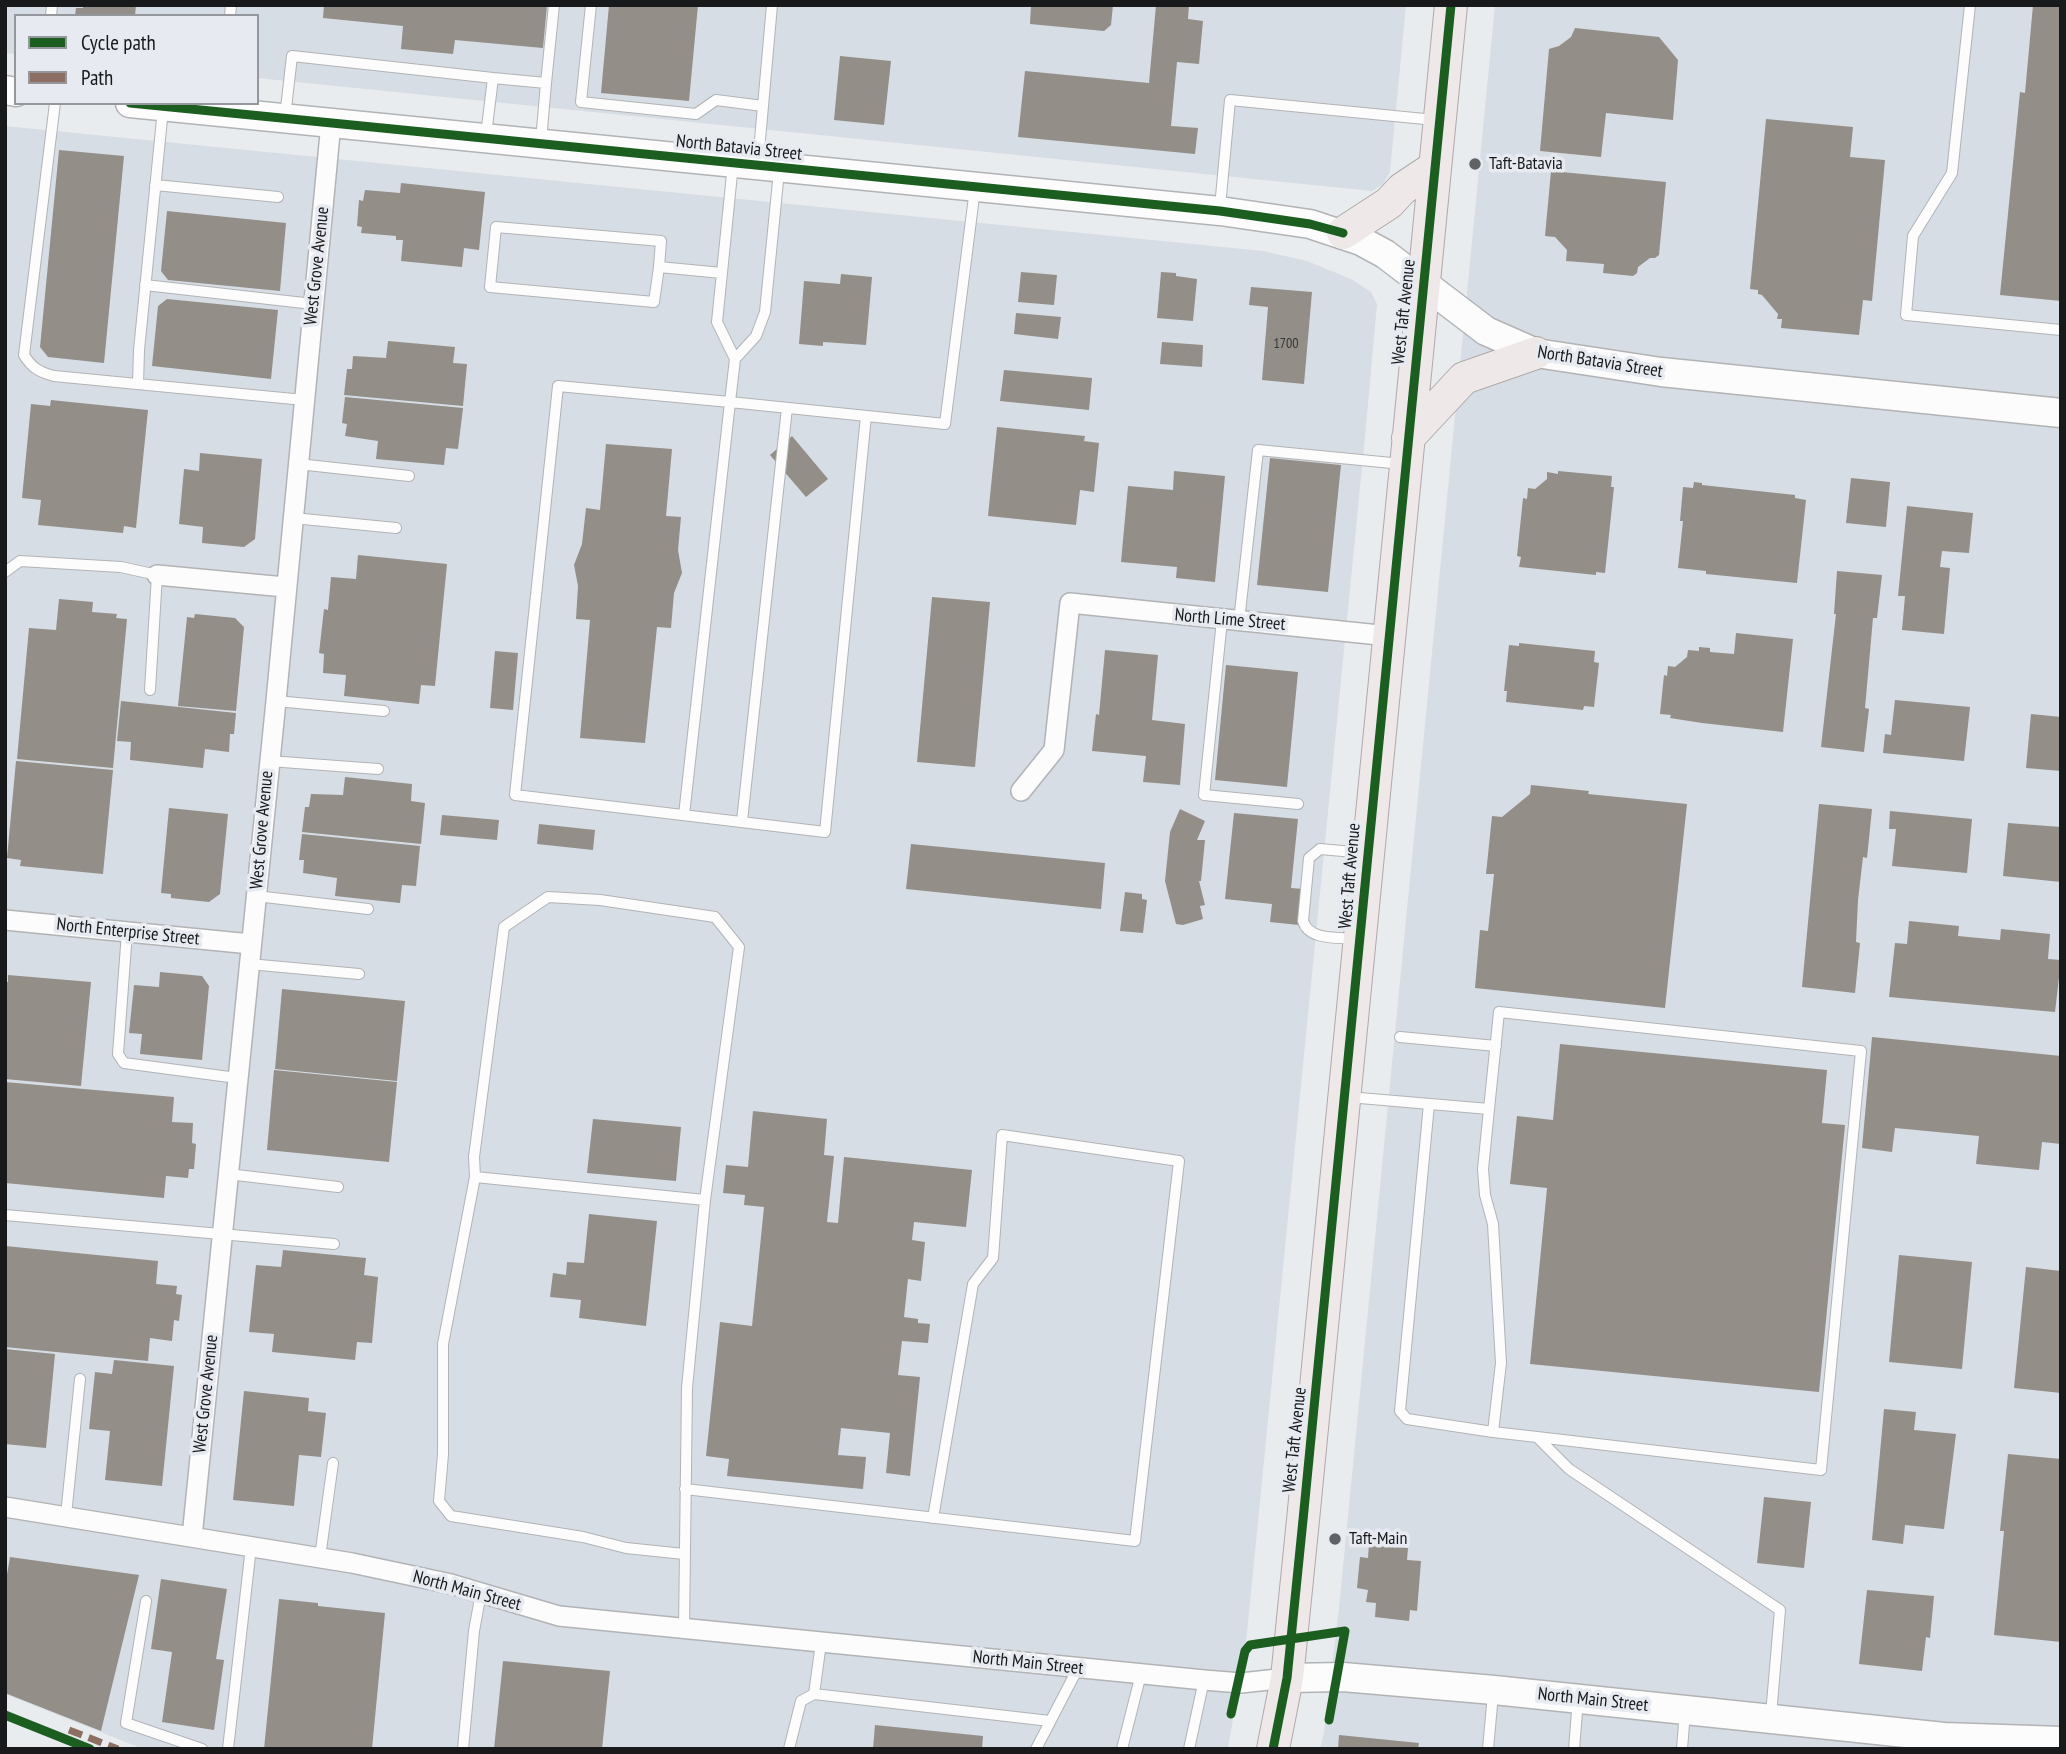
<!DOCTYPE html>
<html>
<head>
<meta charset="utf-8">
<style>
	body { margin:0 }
	#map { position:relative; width:2066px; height:1754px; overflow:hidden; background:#e9ecef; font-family:"PT Sans Narrow",sans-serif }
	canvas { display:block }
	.frame { position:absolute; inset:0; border:7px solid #17191b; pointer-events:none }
	.legend { position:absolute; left:14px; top:14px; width:245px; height:91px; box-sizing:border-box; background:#e7ebf1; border:2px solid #94979b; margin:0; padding:9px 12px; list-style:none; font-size:21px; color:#17191b }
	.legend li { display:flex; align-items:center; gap:14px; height:35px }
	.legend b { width:35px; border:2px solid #94979b }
</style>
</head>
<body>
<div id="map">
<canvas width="2066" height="1754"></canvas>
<div class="frame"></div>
<ul class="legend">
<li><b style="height:9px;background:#1b5e20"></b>Cycle path</li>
<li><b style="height:9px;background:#8d6e63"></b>Path</li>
</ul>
</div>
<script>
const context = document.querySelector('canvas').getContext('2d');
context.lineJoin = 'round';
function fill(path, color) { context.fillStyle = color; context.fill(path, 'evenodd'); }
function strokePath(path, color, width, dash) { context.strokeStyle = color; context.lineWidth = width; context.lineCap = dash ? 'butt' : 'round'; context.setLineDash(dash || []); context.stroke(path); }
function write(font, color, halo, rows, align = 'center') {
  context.font = font + ' "PT Sans Narrow",sans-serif'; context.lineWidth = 7; context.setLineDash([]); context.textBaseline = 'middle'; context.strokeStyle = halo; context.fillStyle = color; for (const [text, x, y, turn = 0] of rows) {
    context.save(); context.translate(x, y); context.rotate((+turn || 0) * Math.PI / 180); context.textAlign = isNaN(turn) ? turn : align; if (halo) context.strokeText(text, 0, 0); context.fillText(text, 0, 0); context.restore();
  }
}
fill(new Path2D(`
	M5,5H1406L1390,172L1383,184L1372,191L257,78V16H16V54L5,53Z
	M1495,5H2061V1749H1320L1324,1732L1339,1608Z
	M5,126L1263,251L1307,261L1351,279L1371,292L1377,304L1365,437L1247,1633L1228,1749H143L5,1694Z`), '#d7dde5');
fill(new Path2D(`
	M83,5H136L135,16H75L76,8H83Z
	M324,5H547L543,48L455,40L453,54L401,49L403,26L323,18Z
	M609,5H698L689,101L601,93Z
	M1031,5H1113L1111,25L1104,31L1030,24Z
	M1156,5H1189L1188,19L1203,21L1199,64L1177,62L1171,126L1198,128L1195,154L1018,137L1025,71L1149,83Z
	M2033,5H2061V301L2000,295L2020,92L2025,93Z
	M1575,28L1659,37L1678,60L1673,120L1606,113L1601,157L1540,151L1549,49L1559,46L1571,37Z
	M840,56L891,61L884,125L834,120Z
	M1766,119L1853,127L1850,157L1885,160L1872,301L1863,300L1859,335L1781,328L1782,319H1777L1778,314L1762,295L1758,294V290L1750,289Z
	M59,150L124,156L104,363L48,357L40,347Z
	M1551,171L1666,182L1659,255L1655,258H1650L1638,267L1637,273L1633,276L1603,273L1604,264L1566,261L1567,250L1555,237L1545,236Z
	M401,183L485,192L479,250L464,248L462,267L401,261L403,240H396V236L361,233L362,227L357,226L359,200L363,201L365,190L400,193Z
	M167,211L286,223L280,291L168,280L161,271Z
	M1021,272L1057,275L1054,305L1018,302Z
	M1161,272L1176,273V276L1197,279L1193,321L1157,318Z
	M841,274L872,277L866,345L823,342V346L799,344L804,281L840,284Z
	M1251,287L1312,292L1304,384L1262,380L1268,307L1249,305Z
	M167,299L278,310L271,379L152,366L158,306Z
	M1016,313L1061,317L1058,339L1014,334Z
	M388,341L455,347L453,363L467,364L463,406L344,395L347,369H352L353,356L386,358Z
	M1162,342L1203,345L1202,367L1160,364Z
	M1004,370L1092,378L1089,410L1000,401Z
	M345,397L463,408L458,449L446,448L444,465L376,459L378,441L345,436L347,424L342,423Z
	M51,400L148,410L136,528L124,526L123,533L38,525L41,500L22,498L31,404L50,406Z
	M997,427L1085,436L1084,441L1099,443L1094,492L1080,490L1076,525L988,516Z
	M792,436L828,479L806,497L770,455Z
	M606,444L672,449L666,516L681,517L678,550L682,573L674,593L671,628L657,627L645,743L580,738L590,620L576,619L578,586L574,565L582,544L586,508L600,510Z
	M200,453L262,459L255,539L244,547L202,543L203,527L179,524L184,469L199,471Z
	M1270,458L1341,465L1328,592L1257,585Z
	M1174,471L1225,476L1215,582L1176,578L1177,567L1121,562L1128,486L1173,490Z
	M1558,471L1612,476L1611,487H1614L1605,573L1596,572V575L1519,567L1521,557L1517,556L1523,498L1527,499L1528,488L1535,489L1547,479V472L1558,474Z
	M1851,478L1890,482L1886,527L1846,523Z
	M1694,482L1702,483V485L1795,495V498L1806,500L1797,583L1706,574V571L1678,568L1683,521H1680L1683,487L1693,488Z
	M1907,506L1973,513L1969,553L1942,551L1940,567L1950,568L1944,634L1902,630L1905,596H1898Z
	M358,555L447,564L435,686L421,685L419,704L344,696L346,675L323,673L324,654L319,653L324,609L328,610L331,577L356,579Z
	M1837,571L1882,575L1877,618H1873L1865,708L1869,709L1864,752L1821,747L1836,614H1834Z
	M932,597L990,602L975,767L917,762Z
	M59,599L93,602L92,612L117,614L116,618L127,619L113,768L17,759L29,628L56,630Z
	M195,614L235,618L244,627L236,711L178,706L187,617L194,618Z
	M1736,633L1793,639L1783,732L1702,723L1670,718L1671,715L1660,714L1664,675L1667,676L1668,666L1675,667L1687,657L1688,650L1699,651V647L1710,648V652L1734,654Z
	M1519,643L1595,651L1594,662L1599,663L1594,707L1584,706L1583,710L1506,702L1507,691H1504L1509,645L1519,646Z
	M1105,650L1158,655L1152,720L1185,724L1180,785L1143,782L1146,756L1092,751L1096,714L1099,715Z
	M495,651L518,653L513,710L490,708Z
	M1226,665L1298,672L1287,787L1215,780Z
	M1895,700L1970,707L1964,761L1883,753L1885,734L1891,735Z
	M121,701L236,713L234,734H230L229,752L205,749L203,768L130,760L131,742L117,741Z
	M2031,714L2061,717V771L2026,768Z
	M16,761L113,770L103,874L20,866L21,860L7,858Z
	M345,777L412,784L411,801L425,803L421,844L302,832L305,807H309L311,794L343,795Z
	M1531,785L1589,791L1588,794L1687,804L1665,1008L1475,988L1480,930L1488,931L1494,874H1486L1492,816L1502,817L1530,794Z
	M1819,804L1872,809L1867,858L1863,857L1858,900L1856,942L1860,943L1855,993L1802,987Z
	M169,808L228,814L220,894L209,902L171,898V894L161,893Z
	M1180,809L1205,821L1197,840H1205L1201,881H1199L1205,905L1200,906L1203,919L1183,925L1176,924L1165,881L1170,832Z
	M1890,811L1972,819L1967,873L1892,866L1896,829H1889Z
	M1234,813L1298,819L1291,888L1303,889L1299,925L1270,922L1272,904L1225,899Z
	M442,815L499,820L497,840L440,835Z
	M2008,823L2061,827V882L2003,876Z
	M539,824L595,830L593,850L537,844Z
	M302,834L420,846L416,886L402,885L400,903L335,896L337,878L303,873L304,860H299Z
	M911,844L1105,863L1101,909L906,889Z
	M1125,892L1142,894V899L1147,900L1143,933L1120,931Z
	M1909,921L1959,926L1958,936L2000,940L2001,929L2050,934L2048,959L2061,960L2055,1012L1889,997L1895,943L1907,944Z
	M160,972L202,976L209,986L202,1060L140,1054L142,1034L129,1033L134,985L159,987Z
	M8,975L91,982L81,1086L5,1079V982H8Z
	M282,989L405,1001L397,1081L275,1069Z
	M1872,1037L2061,1056V1144L2042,1142L2039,1170L1976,1164L1979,1136L1895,1128L1892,1152L1862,1148Z
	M1560,1044L1827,1070L1822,1123L1845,1125L1819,1392L1530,1364L1547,1188L1510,1184L1517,1116L1553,1120Z
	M274,1070L397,1082L389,1162L267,1150Z
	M5,1082L174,1097L172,1122L193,1123L192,1143L196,1144L194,1169H189L188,1178L166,1176L164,1198L5,1183Z
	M753,1111L827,1119L824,1155L834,1156L827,1222L838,1223L844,1157L972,1170L966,1227L914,1222L912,1240L925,1242L921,1281L908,1279L904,1317L918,1319V1323L930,1324L928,1343L902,1341L898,1375L920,1377L910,1476L886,1473L890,1433L841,1428L838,1455L866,1457L863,1489L727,1476L729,1459L706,1456L720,1322L752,1326L764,1207L744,1205L745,1195L723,1193L726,1165L748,1167Z
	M593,1119L681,1127L676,1181L587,1173Z
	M589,1214L657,1221L646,1326L579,1318L581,1300L550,1297L553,1273L566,1275L567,1262L584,1263Z
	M5,1246L158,1261L156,1284L177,1286L176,1294L182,1295L179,1321L174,1320L172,1341L150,1338L148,1361L5,1347Z
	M283,1250L366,1258L364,1275L378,1277L372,1343L357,1342L355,1360L272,1352L274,1334L249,1332L256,1265L281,1267Z
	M1899,1255L1972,1262L1962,1369L1889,1362Z
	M2026,1267L2061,1271V1393L2014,1388Z
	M5,1349L55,1354L46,1448L5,1444Z
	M114,1360L174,1366L162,1486L105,1480L110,1431L89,1429L95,1372L112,1374Z
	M244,1391L309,1398L308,1411L326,1413L321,1457L299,1455L294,1506L233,1500Z
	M1884,1409L1916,1412L1914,1430L1956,1434L1944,1529L1905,1525L1903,1544L1872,1540Z
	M2008,1454L2061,1459V1642L1994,1635L2004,1531H2000Z
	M1764,1497L1811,1502L1804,1568L1757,1563Z
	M1369,1544L1408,1548L1407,1560L1421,1561L1417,1611L1410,1610L1409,1621L1375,1617L1376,1603L1366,1602L1368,1590L1357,1588L1360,1557L1368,1558Z
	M10,1557L139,1575L101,1731L5,1693V1586Z
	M161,1579L227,1589L216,1659L224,1660L214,1730L162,1722L172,1652L151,1649Z
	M1867,1590L1934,1596L1930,1638L1926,1637L1922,1671L1859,1664Z
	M279,1599L318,1603V1606L385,1613L372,1749H264Z
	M503,1661L610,1671L602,1749H494Z
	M875,1725L983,1736L982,1749H873Z
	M1339,1735L1419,1743L1418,1749H1338Z`), '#938e88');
const lane = new Path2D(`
	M591,5L581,102L696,114L716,100L763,106
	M1970,5L1952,173L1913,236L1906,315L2061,330
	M51,16L52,5
	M230,16L231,5
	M493,78L546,83L541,141
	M546,83L554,5
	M55,103L24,355C32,368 39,372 54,376L304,400
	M285,117L292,56L493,78L486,135
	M758,162L772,5
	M733,164L717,322L735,359L756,336L765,312L779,171
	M155,185L278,197
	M1220,207L1230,100L1435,120
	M659,267L661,241L496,227L490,287L654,302L659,267L722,273
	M145,285L313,304
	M735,359L730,402L945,424L975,189
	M138,384L139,350L163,109
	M298,464L409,476
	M293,518L396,528
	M5,572L20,561L121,567L157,575L150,690
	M1222,620L1204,795L1298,804
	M1239,621L1258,450L1402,464
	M276,701L384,711
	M269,761L378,769
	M684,815L730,402L558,386L515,795L825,832L866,416
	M742,821L787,408
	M256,896L368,909
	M127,932L118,1054L124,1063L237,1078
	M1356,939C1338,937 1309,941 1303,921L1309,858L1320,849L1365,853
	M249,964L359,974
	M1400,1037L1496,1046
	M1348,1097L1489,1109L1483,1169L1485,1195L1493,1224L1501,1363L1493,1432L1537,1437L1569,1469L1780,1610L1771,1715
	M1429,1104L1400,1411L1407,1419L1493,1432
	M1489,1109L1499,1012L1861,1051L1821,1470L1537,1437
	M228,1174L338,1187
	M475,1177L443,1344V1454L439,1501L451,1516L583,1537L626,1548L684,1554
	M5,1215L334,1244
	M685,1489L1135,1541L1179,1161L1002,1135L993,1258L973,1284L933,1518
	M66,1515L80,1379
	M320,1557L333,1463
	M146,1601L126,1723L202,1749
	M684,1629L687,1388L705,1200L475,1177L474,1157L504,927L548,897L600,900L715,917L739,947L705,1200
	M814,1694L821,1643
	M228,1749L251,1547
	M463,1749L474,1631L481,1593
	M789,1749L801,1701L814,1694L1050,1721
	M1036,1749L1078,1668
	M1122,1749L1141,1674
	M1189,1749L1204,1680
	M1488,1749L1493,1694
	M1574,1749L1578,1699
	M1682,1749L1685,1711`);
const street = new Path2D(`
	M157,575L285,587
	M1021,791L1054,750L1070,603L1389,636
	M5,920L251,944
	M5,1507L352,1563L451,1584L559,1616L1204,1680L1241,1683L1287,1678
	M192,1537L276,701L331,123`);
const secondary = new Path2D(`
	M5,90L16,92
	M130,103L1220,211L1310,224L1361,241L1385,254L1486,331L1536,353L1661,372L2061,413
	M1287,1678L1343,1677L1494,1690L1944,1737L2061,1741`);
const primary = new Path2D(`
	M1343,233L1389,203L1402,189L1435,167
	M1408,438L1464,378L1536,353
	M1273,1749L1287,1678L1303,1520L1451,5`);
strokePath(lane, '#b1b3b5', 12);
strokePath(street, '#b1b3b5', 22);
strokePath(secondary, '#b1b3b5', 31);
strokePath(primary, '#b0a9a9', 34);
strokePath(lane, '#fcfcfd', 10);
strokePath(street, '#fcfcfd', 19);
strokePath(secondary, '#fcfcfd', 28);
strokePath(primary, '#eee9e8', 32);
strokePath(new Path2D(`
	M69,1730L118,1749`), '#8d6e63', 7, [14, 7]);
strokePath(new Path2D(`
	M130,103L1220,211L1310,224L1343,233
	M1231,1714L1245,1651L1250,1645L1345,1631L1329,1720
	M5,1715L90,1749
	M1273,1749L1287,1678L1303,1520L1451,5`), '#1b5e20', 9);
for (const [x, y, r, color] of [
	[1475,164,7,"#606365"],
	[1335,1539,7,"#606365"]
]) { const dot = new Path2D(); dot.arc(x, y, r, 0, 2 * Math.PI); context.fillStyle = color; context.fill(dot); strokePath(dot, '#e7ebf1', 2.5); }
write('14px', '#363636', null, [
	["1700",1286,344]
]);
write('18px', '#17191b', '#e7ebf1', [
	["North Batavia Street",739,148,6],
	["West Grove Avenue",317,266,-84],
	["West Taft Avenue",1404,312,-84],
	["North Batavia Street",1600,362,9],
	["North Lime Street",1230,620,5],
	["West Grove Avenue",262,830,-85],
	["West Taft Avenue",1350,876,-85],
	["North Enterprise Street",128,932,6],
	["West Grove Avenue",206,1394,-84],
	["West Taft Avenue",1295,1440,-84],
	["North Main Street",467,1591,15],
	["North Main Street",1028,1663,6],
	["North Main Street",1593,1700,6]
]);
write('18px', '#17191b', '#e7ebf1', [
	["Taft-Batavia",1489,164],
	["Taft-Main",1349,1539]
], 'left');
</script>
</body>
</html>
